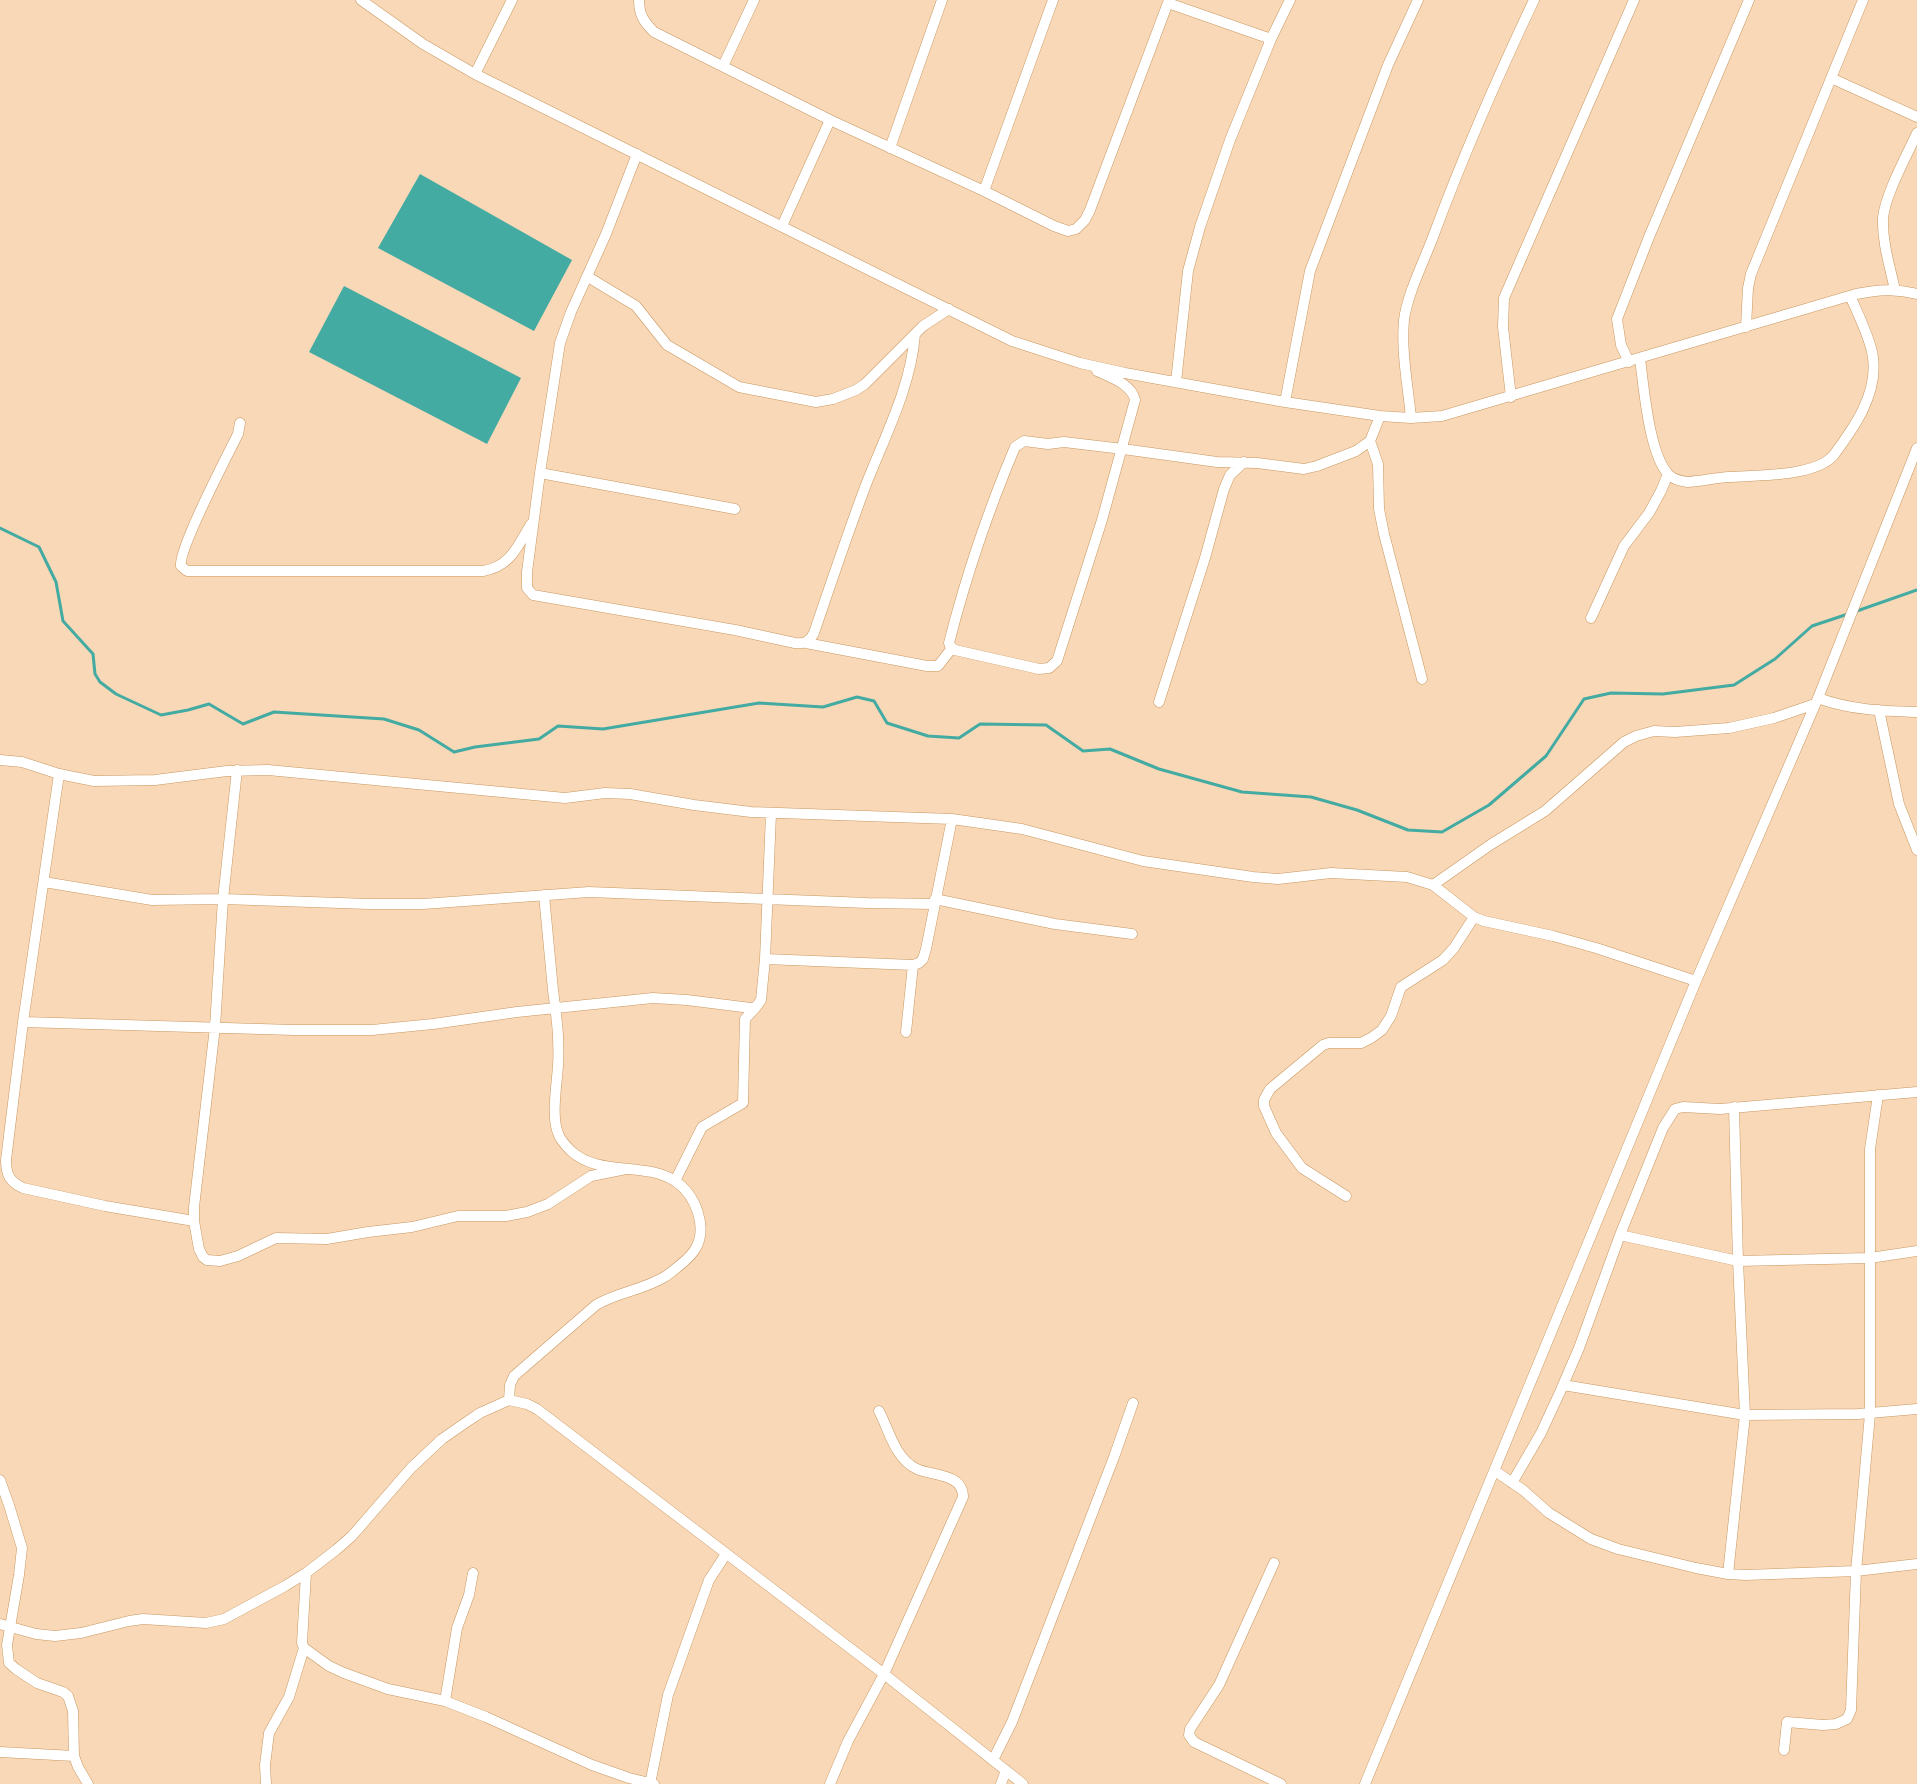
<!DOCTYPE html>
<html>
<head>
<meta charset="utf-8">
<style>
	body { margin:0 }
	canvas { display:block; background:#f8d8b7 }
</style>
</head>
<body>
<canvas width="1917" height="1784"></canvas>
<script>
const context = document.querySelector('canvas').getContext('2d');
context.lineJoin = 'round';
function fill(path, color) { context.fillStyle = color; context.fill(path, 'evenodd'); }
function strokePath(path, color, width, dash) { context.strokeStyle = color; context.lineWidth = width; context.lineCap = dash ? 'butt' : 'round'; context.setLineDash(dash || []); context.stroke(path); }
fill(new Path2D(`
	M420,174L572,260L534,331L378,248Z
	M344,286L521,378L487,444L309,352Z`), '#44aba3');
strokePath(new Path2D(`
	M0,528L39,547L56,582L63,621L93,654L95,674L100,682L116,694L161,715L188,710L209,704L243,724L274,712L384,719L419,730L454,752L475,747L539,739L558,726L603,729L759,703L823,707L857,697L874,701L887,723L928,736L959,738L980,724L1046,725L1083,751L1110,749L1159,769L1242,792L1311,797L1357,810L1408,830L1442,832L1489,805L1546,756L1584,699L1611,693L1663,694L1734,685L1775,659L1812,626L1848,614
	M1854,612L1917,590`), '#44aba3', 3);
const minor = new Path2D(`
	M361,0L423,44L475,74L1012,341L1080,363L1125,373L1285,402L1380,416L1411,418L1442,416L1856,294C1878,290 1895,288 1917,294
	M639,0C639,15 644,22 654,32L830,120L984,191L1054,226L1068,231L1076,229L1085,220L1090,210L1169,0
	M1168,3L1271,39
	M723,66L754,0
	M475,74L512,0
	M1831,78L1917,117
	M890,148L942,0
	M637,154L606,234L571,312L560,343L540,473L527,572V588L533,595L735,630L795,643C805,644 809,642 814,633C831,583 848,532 867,482C886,434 911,386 915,334
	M984,191L1053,0
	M782,226L830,120
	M588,277L636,306L667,345L739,387L816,402L833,399L856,390L865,384L923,326L949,309
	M1895,290C1890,267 1882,242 1883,218C1885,195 1907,155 1917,133
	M1746,327L1748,288L1751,274L1863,0
	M1640,359C1644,388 1649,455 1669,475C1674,480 1681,481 1687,482C1701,481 1715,478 1729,477C1757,475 1813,477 1833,456C1854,428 1878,394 1873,358C1872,343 1857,311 1850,296
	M1629,362L1621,345L1617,319L1649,237L1749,0
	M1097,371C1110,377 1132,384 1135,400L1102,520L1057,661L1049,668L1039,669L955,650L950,646L949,643C966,576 988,511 1015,447L1024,441L1048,444L1064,442L1123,449L1217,462L1257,463L1304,469L1317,466L1356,451L1370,441L1380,416
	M1176,382L1188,271L1200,227L1230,140L1271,39L1290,0
	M1511,397L1503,327L1504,298L1634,0
	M1285,402L1310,271L1388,65L1418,0
	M1411,418C1408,386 1401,352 1404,320C1407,295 1424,261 1433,237C1463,156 1497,78 1534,0
	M240,423L238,434C228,454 178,550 181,566L187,571H483C511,566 517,547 531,524
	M1370,441L1378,464L1379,509L1384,534L1422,679
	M540,473L735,509
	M1591,618L1624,546L1649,513L1661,491L1668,474
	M806,643L927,666H938L952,648
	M1818,698C1850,710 1883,711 1917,712
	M1159,702L1205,558L1224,489L1230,475L1244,462
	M1879,710L1899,804L1917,850
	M0,760L22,762L59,774L94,781L155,780L227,771L268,770L565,798L605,793L630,794L694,805L751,812L952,819L1022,829L1143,861L1253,877L1278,879L1331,873L1407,877L1433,885L1474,917L1484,921L1553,936L1596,948L1696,981
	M237,770L223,899L215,1027L194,1207V1221L199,1249L203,1257L207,1260L220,1261L238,1256L276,1238L327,1239L368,1232L412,1227L458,1216H506L527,1212L548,1204L591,1176L626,1169
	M59,774L23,1022L6,1160C6,1175 10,1182 23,1188L105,1206L194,1221
	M44,882L152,900L223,899L369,904H423L589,892L867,903L935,904
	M1433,885L1490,845L1545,811L1624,742L1636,736L1654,731L1675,732L1729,728L1774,718L1815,704
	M935,899L1055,924L1132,934
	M765,959L913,965L919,963L923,959L926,949L952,819
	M23,1022L294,1030H372L433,1024L517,1012L653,998L687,1000L751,1008L756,1007L761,1000L765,959L771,814
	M906,1032L913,965
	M675,1181L702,1127L743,1103L745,1019L756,1007
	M1346,1196L1302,1168L1276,1133L1264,1106V1100L1270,1089L1323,1045L1329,1043H1361L1371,1038L1382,1030L1391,1016L1401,987L1443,960L1454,948L1474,917
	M1620,1235L1738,1261L1870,1258L1917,1251
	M1563,1385L1745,1415L1858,1414L1917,1409
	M509,1400L510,1385L514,1376L596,1305C618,1292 644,1290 666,1276C675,1269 687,1261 694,1251C709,1229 696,1195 675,1181C643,1161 600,1177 571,1151C566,1146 560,1140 558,1133C551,1116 557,1084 558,1065C559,1055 558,1045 558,1035C557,1020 555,1005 553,990C550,958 547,927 544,895
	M1495,1471L1523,1490L1549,1513L1591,1539L1618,1549L1696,1568L1728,1574L1746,1575L1856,1571L1917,1564
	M0,1480L9,1505L22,1548L19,1575L7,1645L9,1663L16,1669L37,1683L63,1692L68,1696L73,1711L74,1756L78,1767L88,1784
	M1512,1483L1541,1433L1560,1392L1579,1348L1620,1235L1663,1128L1675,1109L1683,1107L1720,1109L1917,1092
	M1274,1563L1219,1685L1190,1729L1189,1735L1194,1742L1281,1784
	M1728,1574L1745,1415L1738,1261L1734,1107
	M0,1624L36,1634L55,1636L81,1633L129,1621L143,1619L206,1623L224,1619L285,1586L306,1573L336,1550L352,1536L411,1468L442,1439L468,1421L480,1413L509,1400L527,1404L537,1409L884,1674L1023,1784
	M304,1648L329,1666L344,1673L388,1689L445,1701L486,1717L592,1765L629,1778L654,1784
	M445,1701L457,1628L469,1595L473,1573
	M1784,1750L1787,1722L1823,1725L1836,1724L1847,1719L1851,1710L1856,1571L1870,1414V1149L1878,1095
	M0,1752L74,1756
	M993,1760L1012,1722L1114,1457L1133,1403
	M266,1784L265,1765L269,1733L289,1697L304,1648L302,1643L306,1573
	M650,1784L668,1695L709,1580L726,1554
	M830,1784L848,1741L884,1674L963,1497C963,1473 932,1476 917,1469C895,1459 889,1430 879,1411
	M1001,1784L1006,1770
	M1365,1784L1696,981L1818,698L1917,448`);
strokePath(minor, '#c9975f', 11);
strokePath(minor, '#fff', 10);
</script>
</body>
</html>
